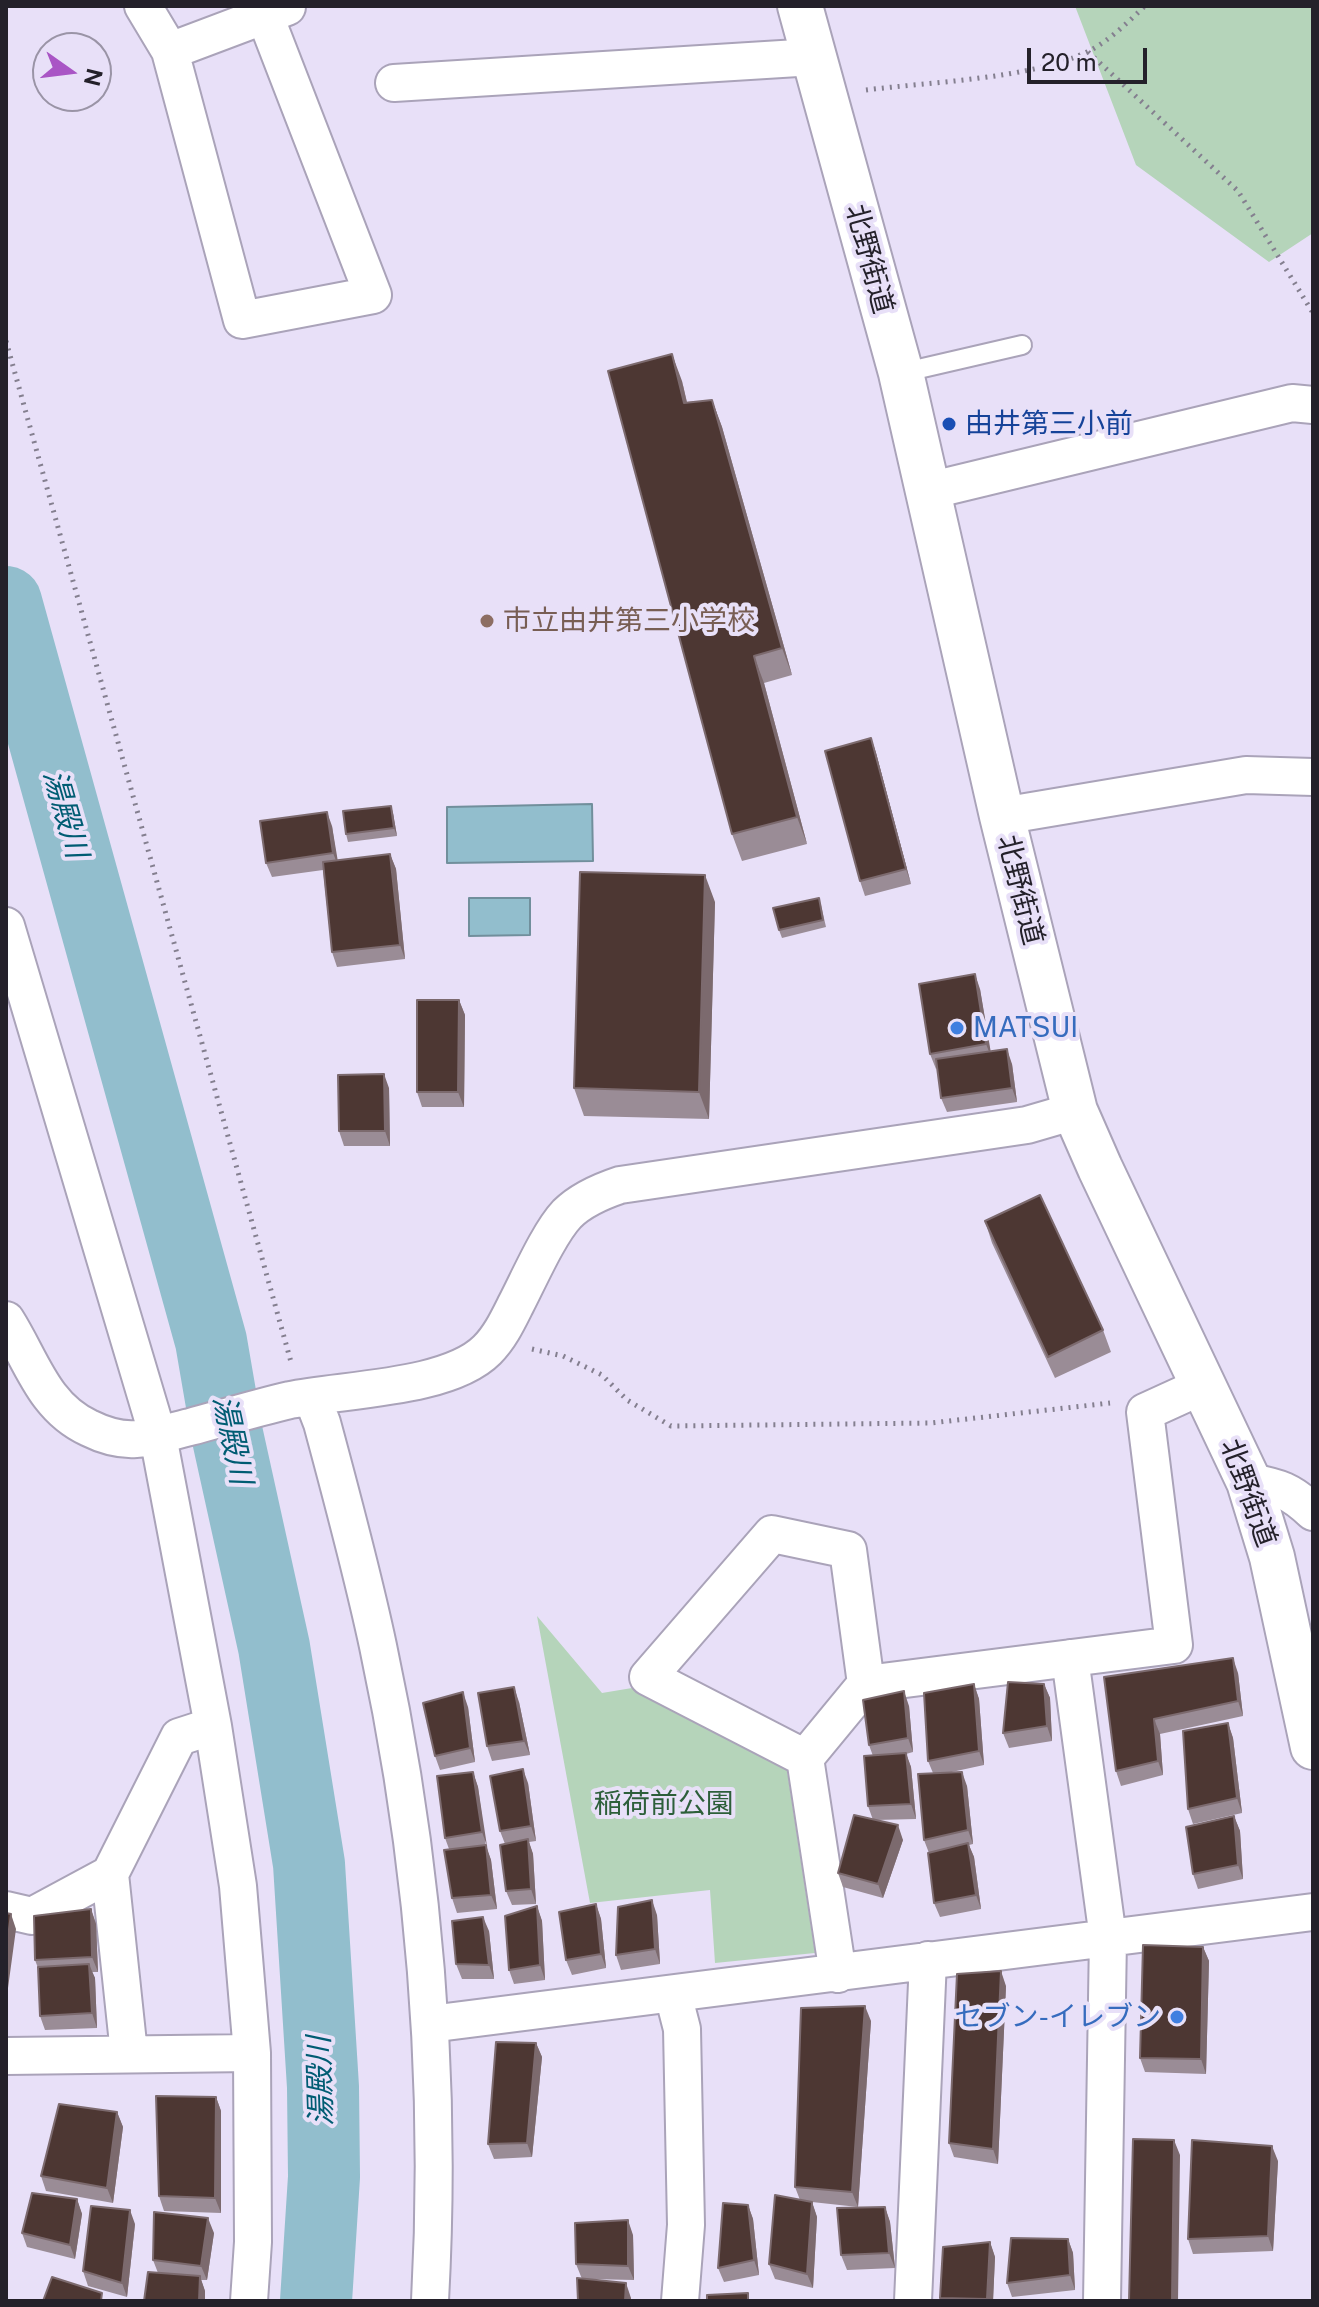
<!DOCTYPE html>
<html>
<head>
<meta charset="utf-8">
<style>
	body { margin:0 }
	#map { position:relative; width:1319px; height:2307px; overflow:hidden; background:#e8e0f8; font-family:"Public Sans",sans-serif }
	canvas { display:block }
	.frame { position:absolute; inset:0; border:8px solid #24212a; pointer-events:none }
	.north { position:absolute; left:32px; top:32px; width:80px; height:80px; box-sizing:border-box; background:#e8e0f8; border:2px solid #9a94a6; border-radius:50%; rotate:104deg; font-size:22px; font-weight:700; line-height:32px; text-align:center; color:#24212a }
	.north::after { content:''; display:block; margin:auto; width:28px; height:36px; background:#a955c5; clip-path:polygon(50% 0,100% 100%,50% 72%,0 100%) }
	.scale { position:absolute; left:1027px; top:48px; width:120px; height:36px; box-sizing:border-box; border:4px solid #24212a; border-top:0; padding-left:10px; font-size:24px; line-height:28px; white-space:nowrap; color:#24212a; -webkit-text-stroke:6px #e8e0f8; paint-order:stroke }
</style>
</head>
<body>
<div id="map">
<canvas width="1319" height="2307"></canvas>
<div class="frame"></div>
<div class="north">N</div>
<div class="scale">20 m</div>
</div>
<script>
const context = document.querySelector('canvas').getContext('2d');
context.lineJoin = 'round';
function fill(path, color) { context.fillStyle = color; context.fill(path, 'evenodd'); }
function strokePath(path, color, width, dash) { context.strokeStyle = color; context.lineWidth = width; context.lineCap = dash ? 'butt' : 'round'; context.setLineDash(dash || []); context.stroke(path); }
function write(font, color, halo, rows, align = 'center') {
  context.font = font + ' "Public Sans","Noto Sans JP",sans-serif'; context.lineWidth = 8; context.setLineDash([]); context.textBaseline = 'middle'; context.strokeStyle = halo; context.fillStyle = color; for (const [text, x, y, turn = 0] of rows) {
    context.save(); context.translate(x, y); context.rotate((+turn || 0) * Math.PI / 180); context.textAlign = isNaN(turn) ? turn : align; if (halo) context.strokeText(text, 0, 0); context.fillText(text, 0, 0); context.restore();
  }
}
fill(new Path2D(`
	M1075,6H1313V233L1269,262L1136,165Z
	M537,1616L602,1693L644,1686L787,1770L815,1953L715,1963L710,1890L590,1903Z`), '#b5d4ba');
const water = new Path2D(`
	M592,804L593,861L447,863V807Z
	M469,898H530V935L469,936Z`);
fill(water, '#92becd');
strokePath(water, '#718f9c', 2);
strokePath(new Path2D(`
	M6,602L211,1341L227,1434L274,1647L309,1864L323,2087L324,2177L316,2301`), '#92becd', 72);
const lane = new Path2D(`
	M901,373L1022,345`);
const street = new Path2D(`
	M143,6L170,51L287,7
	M170,51L242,320L373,295L265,16
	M394,83L814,57
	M928,491L1292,403L1313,405
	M1002,816L1246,775L1313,777
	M6,926L158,1436L213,1726L238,1886L252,2053L253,2242L249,2301
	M6,1320C31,1359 43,1407 89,1428C103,1435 121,1440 136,1439C154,1438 172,1431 190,1427C223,1418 256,1408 290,1400C343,1389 448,1389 487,1350C500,1337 508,1320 516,1304C529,1279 549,1233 567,1214C581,1200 602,1191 620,1185L1027,1125L1075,1111
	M312,1397L322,1423C342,1497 362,1571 378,1646C424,1860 442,2083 430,2301
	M1249,1482C1279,1487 1291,1491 1313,1512
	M1070,1658L1108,1938L1102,2301
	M805,1758L648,1677L772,1534L848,1550L866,1684
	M110,1874L179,1737L213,1726
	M6,1910L32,1916L110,1874L129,2053
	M838,1974L805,1758L866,1684L1174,1645L1145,1412L1202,1386
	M673,1994L682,2029L686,2225L680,2301
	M430,2024L1313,1912
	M6,2056L252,2053
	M913,2301L928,1960`);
const secondary = new Path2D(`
	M800,6L901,373L1002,816L1075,1111L1100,1168L1249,1482L1272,1557L1313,1747`);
strokePath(lane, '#aaa3b9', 22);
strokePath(street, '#aaa3b9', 40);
strokePath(secondary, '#aaa3b9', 48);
strokePath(new Path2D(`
	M1088,52L1238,191L1313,313
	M866,90C930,82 1030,79 1087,52C1108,42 1128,22 1145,6
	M6,341L291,1362
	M532,1349L563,1356L602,1375L627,1400L671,1426L931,1423L1110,1403`), '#847f8f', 5, [2, 6]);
strokePath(lane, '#fff', 18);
strokePath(street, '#fff', 36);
strokePath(secondary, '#fff', 44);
fill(new Path2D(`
	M682,381L687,402L712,400L722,427L792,675L764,683L807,844L742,861L732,834Z
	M871,738L876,753L911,884L865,896L860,881Z
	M393,813L397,836L348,842L346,834Z
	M332,826L337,861L390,854L396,869L405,959L337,967L332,952L323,870L272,877L266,863Z
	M715,902L709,1119L584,1116L574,1088Z
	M821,905L826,927L782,938L779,930Z
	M980,989L990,1051L1012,1064L1017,1102L947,1112L941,1098L937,1068L936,1069L930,1054Z
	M459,1000L465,1015L464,1107H422L417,1092Z
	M389,1088L390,1146H344L339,1131Z
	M985,1221L1103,1330L1111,1352L1055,1378L992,1243Z
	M1238,1673L1243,1716L1160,1734L1163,1775L1121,1786L1116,1771L1104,1677Z
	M974,1684L979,1699L984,1765L947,1773L967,1786L973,1844L969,1845L974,1857L981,1909L940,1917L934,1903L929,1853L924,1840L933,1773L928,1761Z
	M1044,1684L1050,1698L1052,1741L1009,1748L1003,1733Z
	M519,1702L530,1755L492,1761L487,1746Z
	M909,1706L913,1752L906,1754L911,1767L916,1819L876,1820L903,1840L883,1898L843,1887L838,1873L873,1820L868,1806L873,1756L869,1745Z
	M468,1707L475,1762L440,1770L435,1756Z
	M1228,1723L1233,1738L1242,1813L1193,1824L1188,1809Z
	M473,1772L478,1787L486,1847L491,1860L497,1909L457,1913L452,1898L449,1849L445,1838Z
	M528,1783L536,1841L529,1842L533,1854L536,1904L512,1905L506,1891L505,1844L500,1831Z
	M1234,1816L1240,1831L1243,1879L1198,1889L1193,1874Z
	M596,1904L601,1919L606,1968L572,1975L566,1960Z
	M537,1906L542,1921L545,1980L514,1984L509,1970Z
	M91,1909L96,1924L98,1972H92L95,1978L97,2028L45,2030L40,2016L38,1968L35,1960Z
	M657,1915L660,1964L621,1970L616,1955Z
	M489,1931L494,1979H462L456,1964Z
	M1203,1947L1209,1961L1206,2074L1145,2072L1140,2058Z
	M1006,1986L998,2164L954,2157L949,2143Z
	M871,2021L858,2207L812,2202L817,2217L813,2288L775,2279L769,2264L800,2200L795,2187Z
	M536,2043L542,2057L532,2157L494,2159L488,2144Z
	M216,2097L221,2111V2213L164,2211L159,2196Z
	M117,2112L123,2127L113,2203L46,2191L41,2176Z
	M1278,2161L1273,2251L1193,2254L1188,2239Z
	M77,2199L82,2214L75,2259L27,2247L22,2233Z
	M748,2205L753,2219L759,2275L724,2282L718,2268Z
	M885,2207L890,2222L895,2268L847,2270L841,2255Z
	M135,2224L127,2297L88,2286L83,2271Z
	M214,2233L207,2280H201L205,2291L158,2273L153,2260Z
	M633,2235L634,2280L587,2279L631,2298V2301H578L582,2279L576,2264Z
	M1068,2239L1073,2253L1075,2290L1012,2297L1007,2283Z
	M990,2242L995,2257L993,2301H941L940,2298Z`), '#9a8c96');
fill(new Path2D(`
	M672,354L682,381L693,430L684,403Z
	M712,400L722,427L792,675L782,648Z
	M754,656L764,683L807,844L797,817Z
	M871,738L876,753L911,884L906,869Z
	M391,806L393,813L397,836L394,828Z
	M327,812L332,826L339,868L333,853Z
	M390,854L396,869L405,959L400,945Z
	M705,875L715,902L709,1119L699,1092Z
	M975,974L980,989L992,1059L986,1044Z
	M459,1000L465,1015L464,1107L458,1092Z
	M1007,1049L1012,1064L1017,1102L1012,1088Z
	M384,1074L389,1088L390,1146L385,1131Z
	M1233,1658L1238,1673L1243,1716L1238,1701Z
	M974,1684L979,1699L984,1765L979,1751Z
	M1044,1684L1050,1698L1052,1741L1047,1726Z
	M514,1687L519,1702L530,1755L524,1741Z
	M904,1691L909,1706L913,1752L908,1738Z
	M463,1692L468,1707L475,1762L470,1748Z
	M1154,1719L1160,1734L1163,1775L1158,1761Z
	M1228,1723L1233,1738L1242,1813L1237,1798Z
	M906,1753L911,1767L916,1819L911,1804Z
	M523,1769L528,1783L536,1841L531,1826Z
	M473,1772L478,1787L487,1846L482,1832Z
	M962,1772L967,1786L973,1844L968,1830Z
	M1234,1816L1240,1831L1243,1879L1238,1865Z
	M898,1825L903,1840L883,1898L878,1884Z
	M528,1839L533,1854L536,1904L531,1889Z
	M968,1843L974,1857L981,1909L976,1895Z
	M486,1845L491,1860L497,1909L491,1895Z
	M652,1900L657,1915L660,1964L655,1949Z
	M596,1904L601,1919L606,1968L601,1954Z
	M537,1906L542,1921L545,1980L540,1965Z
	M91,1909L96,1924L98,1972L92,1957Z
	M11,1914L16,1929L8,1988L6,1981V1952Z
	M483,1917L489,1931L494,1979L489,1965Z
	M1203,1947L1209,1961L1206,2074L1201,2059Z
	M89,1964L95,1978L97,2028L92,2013Z
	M1001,1971L1006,1986L998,2164L993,2149Z
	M865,2006L871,2021L858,2207L852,2192Z
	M536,2043L542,2057L532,2157L527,2143Z
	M216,2097L221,2111V2213L215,2198Z
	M117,2112L123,2127L113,2203L107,2188Z
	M1174,2140L1180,2155L1178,2301H1172Z
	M1272,2146L1278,2161L1273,2251L1268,2236Z
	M77,2199L82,2214L75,2259L70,2245Z
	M812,2202L817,2217L813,2288L807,2274Z
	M748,2205L753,2219L759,2275L754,2260Z
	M885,2207L890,2222L895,2268L889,2253Z
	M130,2210L135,2224L127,2297L122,2283Z
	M208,2218L214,2233L207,2280L201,2266Z
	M628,2220L633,2235L634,2280L628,2266Z
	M1068,2239L1073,2253L1075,2290L1070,2275Z
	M990,2242L995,2257L993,2301H988L987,2299Z
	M200,2276L205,2291V2301H199Z
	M626,2283L631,2298V2301H625Z`), '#7c6a6e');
const building = new Path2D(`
	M672,354L684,403L712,400L782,648L754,656L797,817L732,834L608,371Z
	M871,738L906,869L860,881L825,751Z
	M391,806L394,828L346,834L343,811Z
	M327,812L333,853L266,863L260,821Z
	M390,854L400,945L332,952L323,862Z
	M580,872L705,875L699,1092L574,1088Z
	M819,898L823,920L779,930L773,908Z
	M975,974L986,1044L930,1054L919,984Z
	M417,1000H459L458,1092H417Z
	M1007,1049L1012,1088L941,1098L936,1059Z
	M384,1074L385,1131H339L338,1075Z
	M1040,1195L1103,1330L1048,1357L985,1221Z
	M1233,1658L1238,1701L1154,1719L1158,1761L1116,1771L1104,1677Z
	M1008,1682L1044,1684L1047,1726L1003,1733Z
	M974,1684L979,1751L928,1761L924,1693Z
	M514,1687L524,1741L487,1746L478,1693Z
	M904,1691L908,1738L869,1745L863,1700Z
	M463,1692L470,1748L435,1756L423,1703Z
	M1228,1723L1237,1798L1188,1809L1183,1731Z
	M906,1753L911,1804L868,1806L864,1756Z
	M523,1769L531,1826L500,1831L490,1776Z
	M473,1772L482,1832L445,1838L437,1776Z
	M962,1772L968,1830L924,1840L918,1774Z
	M854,1815L898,1825L878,1884L838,1873Z
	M1234,1816L1238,1865L1193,1874L1186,1827Z
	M528,1839L531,1889L506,1891L500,1845Z
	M968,1843L976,1895L934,1903L928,1853Z
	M486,1845L491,1895L452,1898L444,1850Z
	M652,1900L655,1949L616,1955L618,1907Z
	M596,1904L601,1954L566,1960L559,1912Z
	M537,1906L540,1965L509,1970L505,1916Z
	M91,1909L92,1957L35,1960L34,1916Z
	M6,1913L11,1914L6,1952Z
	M483,1917L489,1965L456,1964L452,1921Z
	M1143,1945L1203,1947L1201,2059L1140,2058Z
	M89,1964L92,2013L40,2016L38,1967Z
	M1001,1971L993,2149L949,2143L957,1974Z
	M865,2006L852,2192L795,2187L801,2008Z
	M496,2042L536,2043L527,2143L488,2144Z
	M156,2096L216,2097L215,2198L159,2196Z
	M59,2104L117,2112L107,2188L41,2176Z
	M1133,2139L1174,2140L1172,2301H1129Z
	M1192,2140L1272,2146L1268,2236L1188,2239Z
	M32,2193L77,2199L70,2245L22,2233Z
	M775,2195L812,2202L807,2274L769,2264Z
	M723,2203L748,2205L754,2260L718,2268Z
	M91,2206L130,2210L122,2283L83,2271Z
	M885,2207L889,2253L841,2255L837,2208Z
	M154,2212L208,2218L201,2266L153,2260Z
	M628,2220V2266L576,2264L575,2223Z
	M1011,2238L1068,2239L1070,2275L1007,2283Z
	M990,2242L987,2299L940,2298L943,2247Z
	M148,2272L200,2276L199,2301H144Z
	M52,2277L102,2293L101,2301H43Z
	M577,2278L626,2283L625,2301H578Z
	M748,2293V2301H707V2295Z`);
fill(building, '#4d3733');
strokePath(building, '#7c6a6e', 2);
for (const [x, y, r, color] of [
	[949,424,8,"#1a4fb4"],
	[487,621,8,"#8d6e63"],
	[957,1028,8,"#3f7fe0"],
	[1177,2017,8,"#3f7fe0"]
]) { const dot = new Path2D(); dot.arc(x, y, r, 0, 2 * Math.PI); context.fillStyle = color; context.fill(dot); strokePath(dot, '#e8e0f8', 3); }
write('28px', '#24212a', '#e8e0f8', [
	["北野街道",869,259,75],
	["北野街道",1020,890,76],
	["北野街道",1248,1493,70]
]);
write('28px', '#164399', '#e8e0f8', [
	["由井第三小前",965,424]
], 'left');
write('28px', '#785e54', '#e8e0f8', [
	["市立由井第三小学校",503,621]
], 'left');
write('28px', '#366cbe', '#e8e0f8', [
	["MATSUI",973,1028],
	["セブン-イレブン",1161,2017,"right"]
], 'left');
write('28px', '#2d5f3a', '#e8e0f8', [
	["稲荷前公園",664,1804]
]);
write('italic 30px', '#005c73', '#e8e0f8', [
	["湯殿川",65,814,74],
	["湯殿川",232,1440,78],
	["湯殿川",321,2081,-92]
]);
</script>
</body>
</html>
